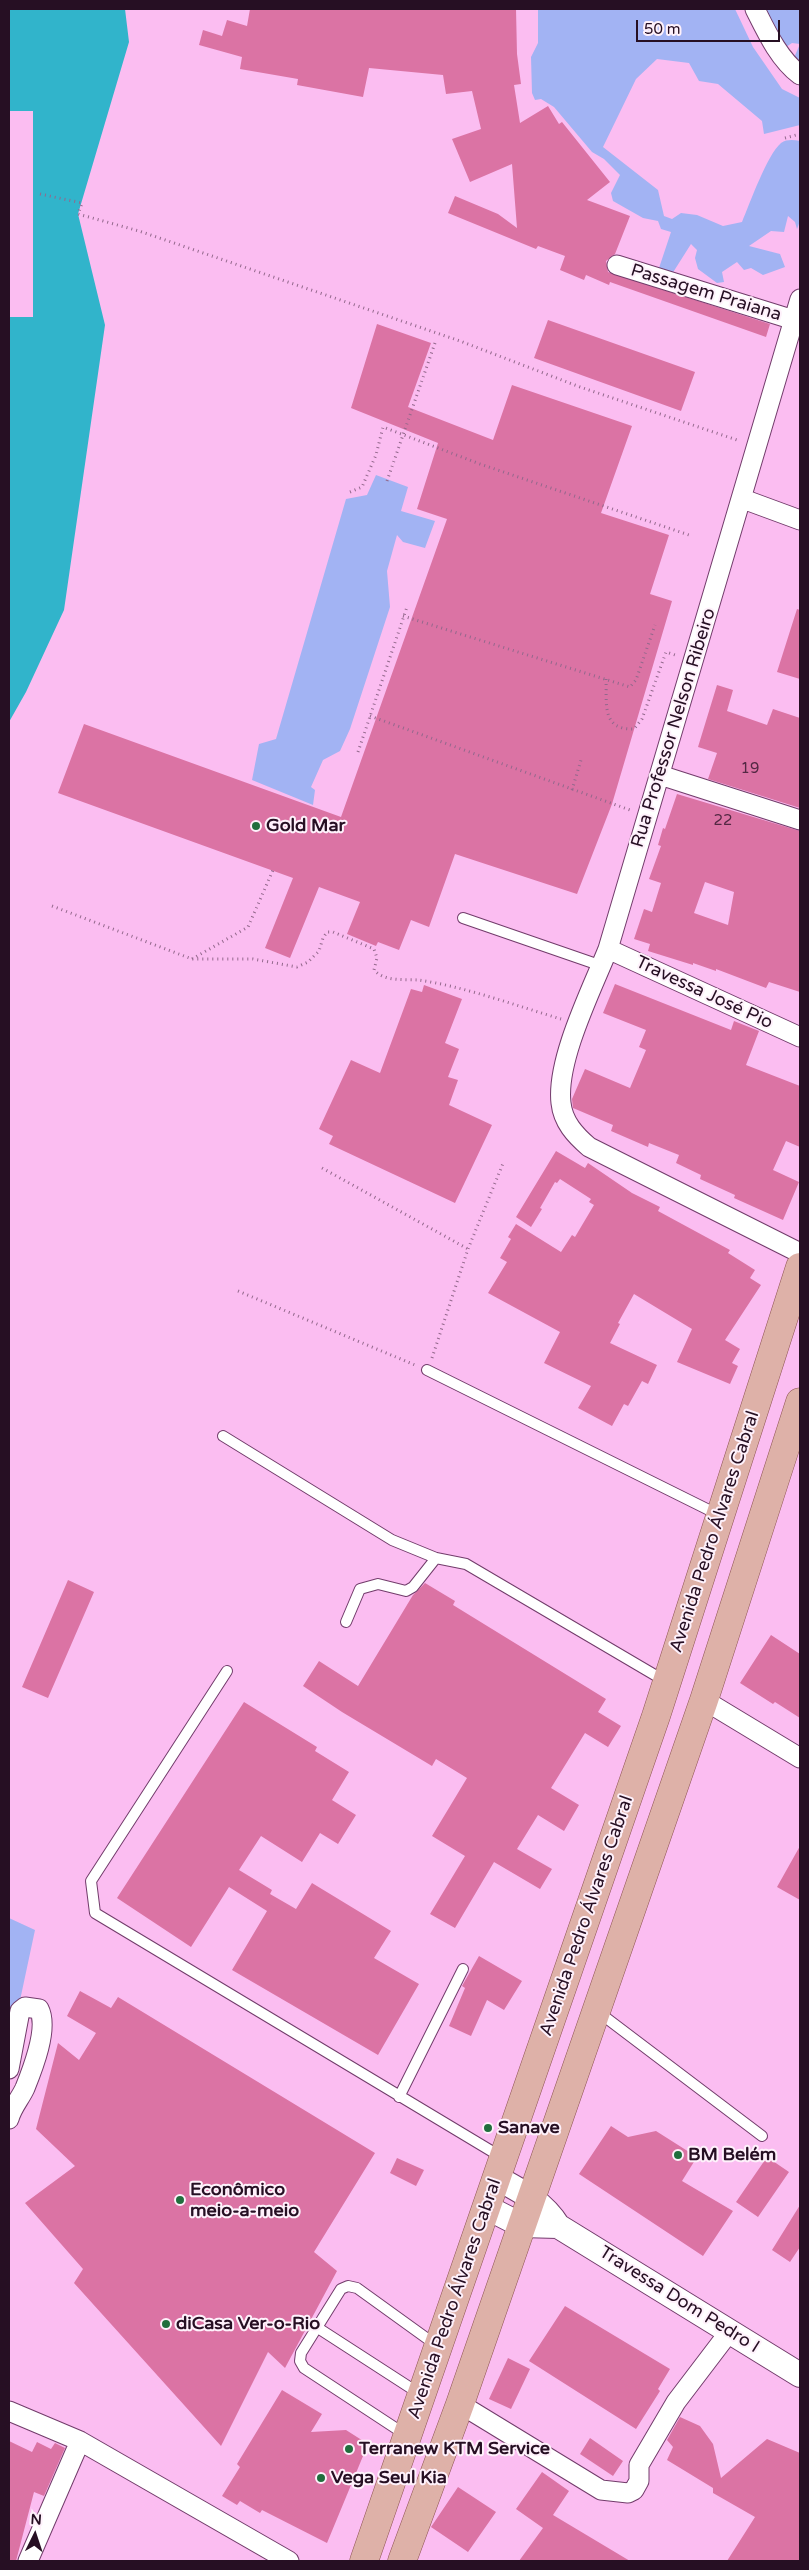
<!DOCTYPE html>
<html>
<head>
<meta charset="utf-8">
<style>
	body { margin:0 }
	#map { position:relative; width:809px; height:2570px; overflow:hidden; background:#fbbdf1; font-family:"Varela Round",sans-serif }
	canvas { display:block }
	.frame { position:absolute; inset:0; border:10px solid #260f23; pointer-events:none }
	.north { position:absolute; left:10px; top:2510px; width:50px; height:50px; -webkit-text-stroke:4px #fef1fb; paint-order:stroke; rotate:4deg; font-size:14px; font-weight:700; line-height:20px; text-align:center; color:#260f23 }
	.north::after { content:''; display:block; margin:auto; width:18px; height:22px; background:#260f23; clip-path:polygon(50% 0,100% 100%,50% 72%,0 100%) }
	.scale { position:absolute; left:636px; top:20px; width:144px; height:22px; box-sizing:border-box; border:2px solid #260f23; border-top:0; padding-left:6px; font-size:15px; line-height:18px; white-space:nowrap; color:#260f23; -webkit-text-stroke:4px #fef1fb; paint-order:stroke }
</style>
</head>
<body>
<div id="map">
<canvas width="809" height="2570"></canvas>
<div class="frame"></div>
<div class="north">N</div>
<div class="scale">50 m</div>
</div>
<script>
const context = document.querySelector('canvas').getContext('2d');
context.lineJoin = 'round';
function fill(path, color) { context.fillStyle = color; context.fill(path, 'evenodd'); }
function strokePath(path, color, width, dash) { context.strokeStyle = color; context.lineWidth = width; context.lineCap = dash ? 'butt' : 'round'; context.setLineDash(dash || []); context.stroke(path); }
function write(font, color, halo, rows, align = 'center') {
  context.font = font + ' "Varela Round",sans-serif'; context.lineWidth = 4; context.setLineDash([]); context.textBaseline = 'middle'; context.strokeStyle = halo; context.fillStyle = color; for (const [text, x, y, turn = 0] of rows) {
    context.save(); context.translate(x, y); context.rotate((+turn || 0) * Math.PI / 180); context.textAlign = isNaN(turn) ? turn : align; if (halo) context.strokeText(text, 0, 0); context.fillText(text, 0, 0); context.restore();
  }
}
fill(new Path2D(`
	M538,9H735L753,47L782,89L800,98V125L764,134L762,121L718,84L699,81L689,63L657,59L636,79L603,147L658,190L664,216L672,219L681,213L697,215L723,226L742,222C750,203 767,155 781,143C787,139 794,140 800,141V221L797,229L795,222L788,216L784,232L771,231L749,246L780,254L785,267L763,275L751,268L744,270L737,262L722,272L724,282L717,283L698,269L695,258L697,250L691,244L672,274L658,271L671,232L661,229L658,221L643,218L613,201L611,193L620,175L604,159L592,152L554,107L541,99L535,100L532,93L531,57L538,43Z
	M765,9H800V70L793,60L800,44L792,43L786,47Z
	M376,475L408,487L401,511L435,521L425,548L403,542L397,535L387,571L390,607L350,729L340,751L323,760L311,787L315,790L313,805L252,780L259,744L276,739L346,499L367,495Z
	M9,1918L35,1930L9,2052Z`), '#a2b3f3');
fill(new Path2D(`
	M9,9H125L129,42L78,214L105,325L64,610L26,692L9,722Z`), '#31b4cb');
fill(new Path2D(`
	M9,111H33V317H9Z`), '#fbbdf1');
fill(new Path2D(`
	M250,9H516L517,54L521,84L514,85L520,123L548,106L559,124L562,122L610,182L587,200L630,216L615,254L606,261L608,272L770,324L766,337L610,282L609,285L586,275L584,280L560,270L565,256L538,246L536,249L448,213L455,196L498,214L517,228L512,164L470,182L452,139L481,129L472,91L446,94L443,75L369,68L363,97L297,85L298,79L240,69L242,57L199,45L203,30L222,36L227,20L247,26Z
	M548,320L695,372L681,411L534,358Z
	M377,324L431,343L408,407L493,440L512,385L632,426L601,513L669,535L650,594L672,601L612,804L577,894L455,854L429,927L411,920L399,950L378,942L376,946L347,934L360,902L319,887L290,958L265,948L293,878L58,793L84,724L341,817L447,519L417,509L438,443L351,408Z
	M797,609L800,610V679L777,672Z
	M717,685L733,690L727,711L767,725L773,709L800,718V808L708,779L717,753L698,747Z
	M677,794L800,831V992L769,982L766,988L716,969V971L693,963V965L648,951L650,944L634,939L644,909L652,912L661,883L649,879L661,846L658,845L663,828L665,829ZM705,882L734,892L728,925L694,913Z
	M615,984L731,1030L734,1021L759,1031L746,1065L800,1086V1147L786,1141L773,1170L799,1182L783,1220L734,1198L735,1195L700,1179L701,1175L676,1163L679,1155L649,1143L648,1147L611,1131L613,1125L573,1108L572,1099L585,1069L630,1088L646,1050L639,1047L646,1030L603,1013Z
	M424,985L462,999L445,1043L459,1049L448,1077L458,1080L449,1105L492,1125L455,1203L329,1144L333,1136L319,1129L351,1060L380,1073L411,989L422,992Z
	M556,1151L585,1168L588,1163L632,1193L660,1207L658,1211L730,1250L728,1253L755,1270L750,1278L761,1285L725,1340L740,1349L732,1363L738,1366L730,1384L677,1362L692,1329L634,1294L618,1323L620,1324L610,1343L657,1365L648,1384L642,1381L628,1406L624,1404L612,1426L578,1408L591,1386L544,1363L560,1332L488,1293L507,1262L500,1258L511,1239L508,1237L516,1224L561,1252L572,1235L575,1237L594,1205L589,1202L591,1199L560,1179L557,1183L555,1182L540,1208L542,1209L531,1227L516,1217Z
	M68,1580L94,1592L48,1698L22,1687Z
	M425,1583L455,1601L453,1605L606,1699L598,1712L621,1726L608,1747L585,1733L551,1788L579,1805L564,1831L538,1815L517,1849L552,1869L540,1889L494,1862L455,1928L430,1914L465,1856L432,1836L467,1778L436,1759L432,1766L342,1712L303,1686L319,1661L358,1686L413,1595Z
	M771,1635L800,1654V1718L775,1702L773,1704L740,1683Z
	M244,1702L317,1747L315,1751L349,1772L332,1800L356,1815L338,1844L320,1833L302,1862L261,1836L239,1870L272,1890L270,1894L296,1909L312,1883L391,1931L374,1958L419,1984L378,2055L232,1970L267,1911L229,1887L191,1947L117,1898Z
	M800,1846V1900L777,1887Z
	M479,1956L522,1981L504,2010L487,2000L471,2036L449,2026L465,1988L462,1986Z
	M80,1991L111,2008L118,1997L375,2153L314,2252L337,2271L285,2368L268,2352L221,2446L74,2283L83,2269L25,2203L75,2166L36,2129L58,2043L79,2060L96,2033L67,2016Z
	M611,2126L628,2137L656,2131L697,2157L682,2181L733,2211L703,2256L579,2174Z
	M767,2157L789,2172L758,2217L736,2202Z
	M397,2158L424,2170L416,2186L390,2173Z
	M800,2205V2247L790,2262L772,2250Z
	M565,2306L670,2369L658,2389L660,2391L636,2429L529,2361Z
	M508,2358L530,2369L511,2409L489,2399Z
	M282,2390L322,2414L311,2432L346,2430L368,2444L327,2543L262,2510L260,2513L240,2501L237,2505L222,2496L240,2467L237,2464Z
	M680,2417L700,2426L713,2444L721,2478L767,2439L800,2453V2561H727L755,2517L713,2493V2488L667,2460L673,2447L667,2440Z
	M590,2438L623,2461L613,2476L580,2454Z
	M9,2441L32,2452L37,2442L51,2449L55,2443L65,2448L44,2496L34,2492L16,2561H9Z
	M542,2472L569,2491L553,2515L630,2561H519L543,2528L516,2509Z
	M458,2487L496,2512L468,2552L431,2527Z`), '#db73a4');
const service = new Path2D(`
	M463,918L602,966
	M427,1370L719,1515
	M223,1436L392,1540L436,1558L466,1564L665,1681
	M346,1622L360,1589L378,1584L406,1591L413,1587L436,1558
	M227,1671L91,1881L95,1913L503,2158
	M597,2011L762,2136
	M399,2097L463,1969
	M318,2328L420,2394
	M406,2435L304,2368L300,2361L301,2353L341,2289L348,2286L357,2288L436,2345`);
const minor = new Path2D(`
	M755,9C767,33 779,59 800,75
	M617,265L794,320
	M800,299L608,949C592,989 556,1060 561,1103C563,1122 575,1135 589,1147L800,1253
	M743,499L800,520
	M660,775L800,820
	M608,949L800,1037
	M704,1700L800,1758
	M9,2069L20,2011L25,2007L39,2009C49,2028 33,2068 25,2088C20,2099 12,2107 9,2119
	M460,2404L601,2490L628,2493L634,2490L639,2481V2465L676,2402L730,2331
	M9,2411L80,2441L289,2561
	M28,2561L80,2441`);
const tertiary = new Path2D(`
	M497,2178C521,2191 543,2202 558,2226L800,2375
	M486,2207L521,2225L558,2226`);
const primary = new Path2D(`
	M364,2561L656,1716L800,1267
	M402,2561L460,2404L704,1700L800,1402`);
strokePath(service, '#723c6b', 12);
strokePath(minor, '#723c6b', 21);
strokePath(tertiary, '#723c6b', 26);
strokePath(primary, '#8f5654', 29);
strokePath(new Path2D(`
	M785,138L800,134
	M40,194L82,203L78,214L139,231L460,341L580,387L740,441
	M387,481L435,343
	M350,492L362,487L376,455L383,427L480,464L689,535
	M403,616L630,687L636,680L655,625
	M606,679C607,704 601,730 634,729L642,719L666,652L675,655
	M370,716L630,810
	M358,752L407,607
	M572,790L581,760
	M52,906L192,959H253L297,967L308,962L319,951L323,938L327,932H333L374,949L377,958L374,970C385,982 404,979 418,980C463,986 517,1006 561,1019
	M192,959L248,927L273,870
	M322,1168L468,1249
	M238,1291L415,1365
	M432,1358L468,1249L504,1161`), '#93688c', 3, [1, 4]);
strokePath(service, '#fff', 10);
strokePath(minor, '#fff', 19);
strokePath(tertiary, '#fff', 24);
strokePath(primary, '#deb1a8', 28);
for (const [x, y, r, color] of [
	[256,826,5,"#206e3d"],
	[488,2128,5,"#206e3d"],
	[678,2155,5,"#206e3d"],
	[180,2200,5,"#206e3d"],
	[166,2324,5,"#206e3d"],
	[349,2449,5,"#206e3d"],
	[321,2478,5,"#206e3d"]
]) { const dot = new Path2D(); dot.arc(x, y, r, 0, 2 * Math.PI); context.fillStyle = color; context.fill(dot); strokePath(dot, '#fef1fb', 2); }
write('15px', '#532843', null, [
	["19",750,769],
	["22",723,821]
]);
write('18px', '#260f23', '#fef1fb', [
	["Passagem Praiana",706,293,17],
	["Rua Professor Nelson Ribeiro",674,728,-73],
	["Travessa José Pio",704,993,25],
	["Avenida Pedro Álvares Cabral",715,1532,-72],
	["Avenida Pedro Álvares Cabral",587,1916,-71],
	["Avenida Pedro Álvares Cabral",455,2299,-71],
	["Travessa Dom Pedro I",679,2300,32]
]);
write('bold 18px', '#260f23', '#fef1fb', [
	["Gold Mar",266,826],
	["Sanave",498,2128],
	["BM Belém",688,2155],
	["Econômico",190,2190],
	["meio-a-meio",190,2211],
	["diCasa Ver-o-Rio",176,2324],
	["Terranew KTM Service",359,2449],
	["Vega Seul Kia",331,2478]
], 'left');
</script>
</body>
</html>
